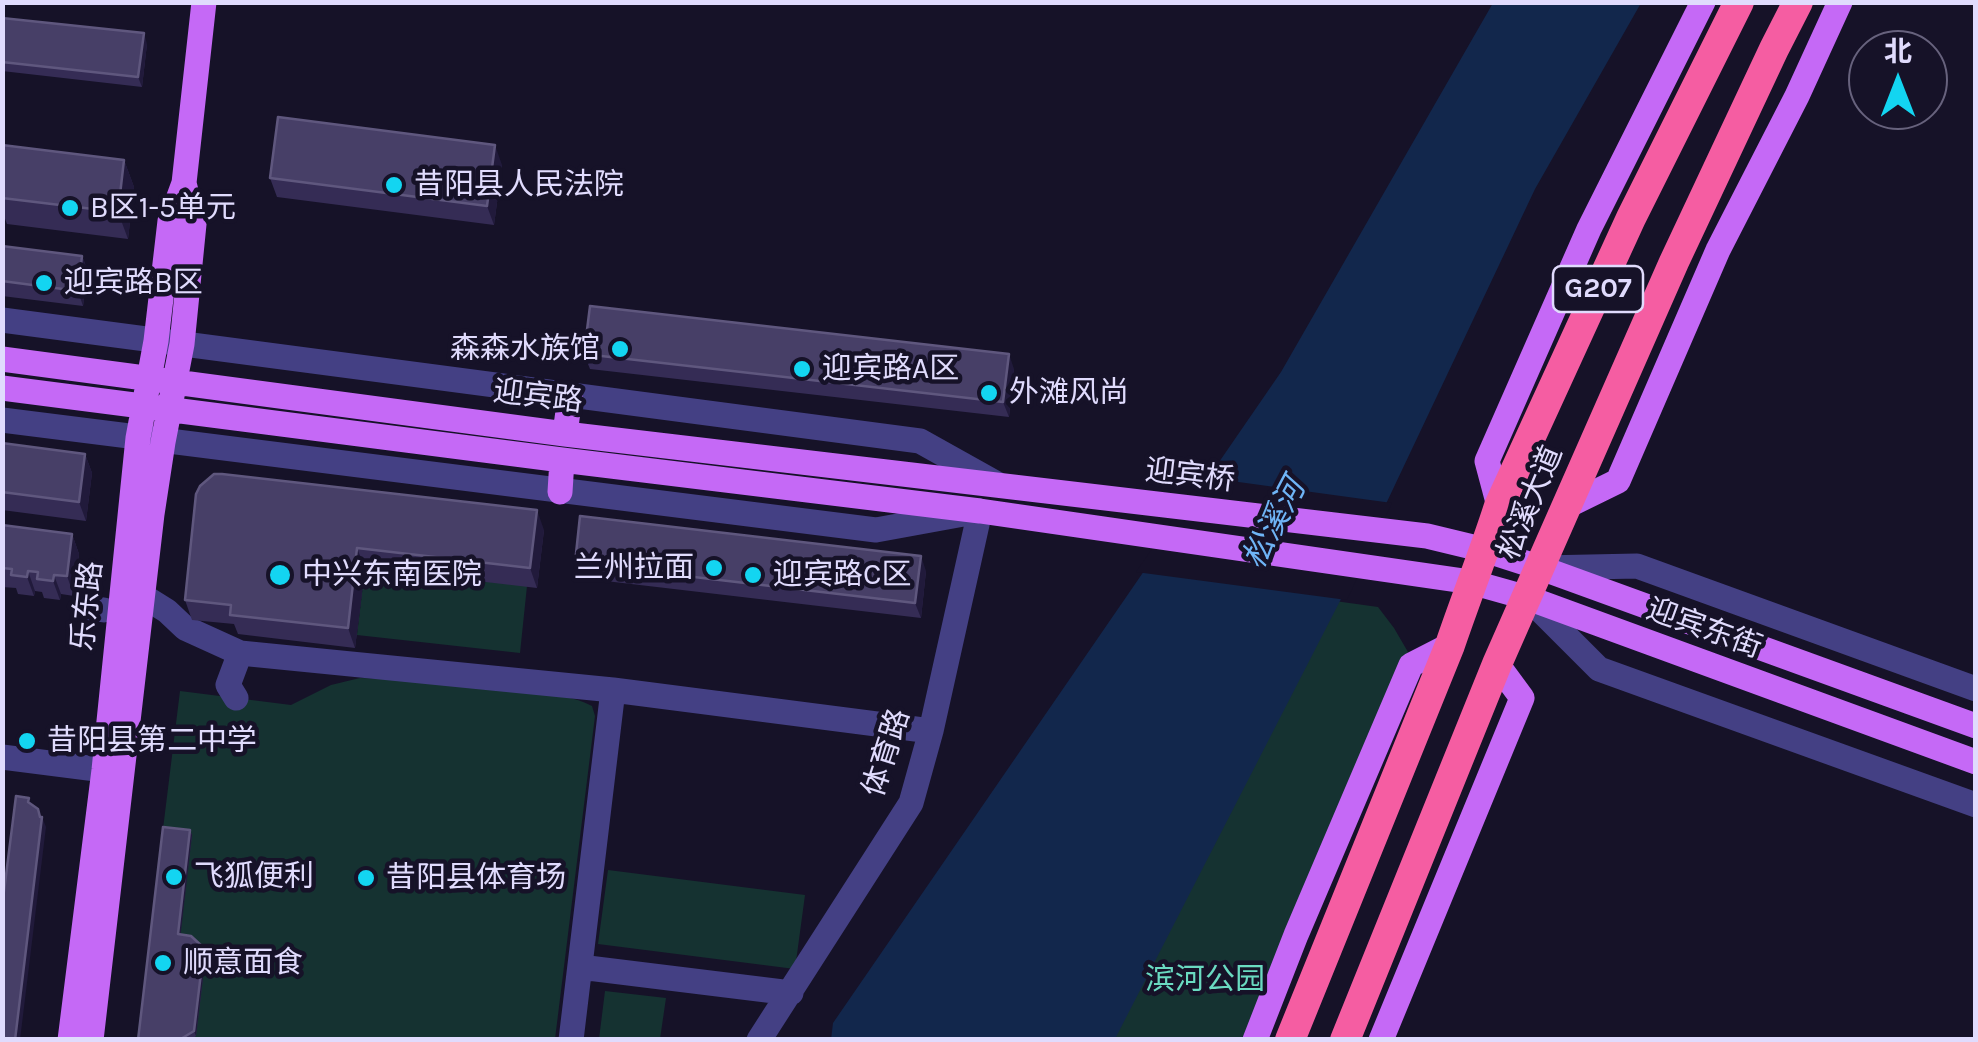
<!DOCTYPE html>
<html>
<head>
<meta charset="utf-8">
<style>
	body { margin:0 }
	#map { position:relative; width:1978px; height:1042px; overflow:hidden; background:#161228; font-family:Karla,"Noto Sans SC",sans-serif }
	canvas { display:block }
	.frame { position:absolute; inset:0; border:5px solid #e0dbfd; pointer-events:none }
	.north { position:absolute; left:1848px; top:30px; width:100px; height:100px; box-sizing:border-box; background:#161228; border:2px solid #67627d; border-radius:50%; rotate:0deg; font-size:28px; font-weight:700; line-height:40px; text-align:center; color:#e0dbfd }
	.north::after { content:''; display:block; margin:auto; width:35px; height:45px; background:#13d5f1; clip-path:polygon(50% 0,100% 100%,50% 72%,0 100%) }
</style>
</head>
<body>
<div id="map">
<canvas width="1978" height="1042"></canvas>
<div class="frame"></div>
<div class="north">北</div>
</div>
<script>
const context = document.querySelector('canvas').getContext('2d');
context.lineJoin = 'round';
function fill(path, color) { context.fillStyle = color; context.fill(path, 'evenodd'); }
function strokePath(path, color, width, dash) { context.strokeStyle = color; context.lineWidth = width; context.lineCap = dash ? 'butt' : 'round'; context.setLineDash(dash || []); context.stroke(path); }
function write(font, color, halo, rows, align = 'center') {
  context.font = font + ' Karla,"Noto Sans SC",sans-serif'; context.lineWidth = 9; context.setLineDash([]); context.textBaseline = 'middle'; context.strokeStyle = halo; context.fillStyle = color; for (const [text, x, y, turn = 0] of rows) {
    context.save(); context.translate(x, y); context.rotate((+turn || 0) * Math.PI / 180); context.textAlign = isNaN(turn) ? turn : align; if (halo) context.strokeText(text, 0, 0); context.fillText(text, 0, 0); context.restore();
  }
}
fill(new Path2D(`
	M365,568L527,586L520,653L357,635Z
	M1335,601L1378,607L1394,628L1408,652L1242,1039L1109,1040Z
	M360,678C418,680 474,684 531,692C552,695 574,696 592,706L595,716L555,1039L137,1040L180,691L291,705L331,685Z
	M608,870L805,895L795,969L598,944Z
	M605,991L666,998L660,1039H599Z`), '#153231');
fill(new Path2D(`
	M1493,3H1641L1535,189L1340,601L1115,1039L831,1040L833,1023L1281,372Z`), '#12274c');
fill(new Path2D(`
	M1202,477L1392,503L1347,600L1136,572Z`), '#161228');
strokePath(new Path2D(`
	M2,320L920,441L997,484
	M2,420L876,530L980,511L931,731L911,803L759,1040
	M1542,568L1637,566L1976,689
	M143,596L167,611L185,628L240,653L613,690L931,731
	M1528,598L1599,669L1976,805
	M84,607L104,610
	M236,698L228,685L240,653
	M2,757L104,770
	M580,967L791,993
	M571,1040L613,690`), '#444084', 25);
strokePath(new Path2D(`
	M2,359L565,434L1427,536L1485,550L1541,568L1976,726
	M2,388L562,460L980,511L1471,582L1528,598L1976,762
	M565,434L570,396
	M560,492L562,460
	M1499,506L1487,461L1589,229L1703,2
	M1567,506L1618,481L1718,250L1797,96L1840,2
	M70,1040L104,770L138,438L156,341L170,221L184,183L204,2
	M91,1040L152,514L163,442L182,344L194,224L184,183
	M1255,1040L1296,935L1411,665L1450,645
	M1381,1040L1522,698L1497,664`), '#c569f6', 25);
strokePath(new Path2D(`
	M1290,1040L1450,645C1466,598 1484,553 1499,506L1631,218L1739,2
	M1345,1040L1497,664L1674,262L1774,49L1798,2`), '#f55da2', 30);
fill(new Path2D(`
	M2,18L147,44L142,87L2,71Z
	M2,145L124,160L134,187L128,239L7,224L2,211Z
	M502,165L494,225L277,197L270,178Z
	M2,246L82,256L88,271L83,306L2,296Z
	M584,354L1014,369L1009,417L590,369Z
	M2,443L85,454L92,473L86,521L2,510Z
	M196,494L544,530L537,588L365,568L355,648L238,634L234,624L192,620L185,600Z
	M2,525L72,534L79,554L74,596L61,594L60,600L44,598L42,592L35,591L34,596L18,594L16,588L2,587Z
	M575,563L926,571L921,618L580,578Z
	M190,830L192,835L180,935L204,948L206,953L196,1036L190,1040H138Z`), '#352c55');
fill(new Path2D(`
	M144,33L147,44L142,87L138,77Z
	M495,145L502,165L494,225L487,206Z
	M124,160L134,187L128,239L118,212Z
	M82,256L88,271L83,306L78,291Z
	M1009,354L1014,369L1009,417L1003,402Z
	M85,454L92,473L86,521L79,502Z
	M537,510L544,530L537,588L530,568Z
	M72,534L79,554L74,596L67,576Z
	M357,548L365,568L355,648L348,628Z
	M921,556L926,571L921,618L915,603Z
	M28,571L35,591L34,596L27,577Z
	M54,575L61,594L60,600L53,581Z
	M42,817L46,827L20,1040H15Z
	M190,830L192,835L180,940L178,934Z
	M204,948L206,953L196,1036L194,1031Z`), '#211a3b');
const building = new Path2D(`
	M2,18L144,33L138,77L2,62Z
	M278,117L495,145L487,206L270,178Z
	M2,145L124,160L118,212L2,198Z
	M2,246L82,256L78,291L2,281Z
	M590,306L1009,354L1003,402L584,354Z
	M2,443L85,454L79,502L2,492Z
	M214,474H222L537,510L530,568L357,548L348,628L230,615L231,605L185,600L196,494L200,486Z
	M580,516L921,556L915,603L575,563Z
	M2,525L72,534L67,576L54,575L53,581L37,579L38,572L28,571L27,577L11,575L12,569L2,568Z
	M16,796L29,798L28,802L38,809L40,817H42L15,1040H2V907Z
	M163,827L190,830L178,934L191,936L204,948L194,1031L179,1040H138Z`);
fill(building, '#473f67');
strokePath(building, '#5f577e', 2.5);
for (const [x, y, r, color] of [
	[394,185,10,"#13d5f1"],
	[70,208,10,"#13d5f1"],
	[44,283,10,"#13d5f1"],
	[620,349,10,"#13d5f1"],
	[802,369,10,"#13d5f1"],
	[989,393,10,"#13d5f1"],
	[714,568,10,"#13d5f1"],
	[280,575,12,"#13d5f1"],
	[753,575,10,"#13d5f1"],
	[27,741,10,"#13d5f1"],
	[174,877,10,"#13d5f1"],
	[366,878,10,"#13d5f1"],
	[163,963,10,"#13d5f1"]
]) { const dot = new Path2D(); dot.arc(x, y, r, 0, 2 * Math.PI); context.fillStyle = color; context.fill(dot); strokePath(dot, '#161228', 4); }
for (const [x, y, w] of [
	[1598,289,90]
]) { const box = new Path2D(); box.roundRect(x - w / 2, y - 23, w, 46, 8); context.fillStyle = '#161228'; context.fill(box); strokePath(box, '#e0dbfd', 2.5); }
write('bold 28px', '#e0dbfd', null, [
	["G207",1598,289]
]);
write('30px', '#e0dbfd', '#161228', [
	["昔阳县人民法院",414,185],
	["B区1-5单元",90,208],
	["迎宾路B区",64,283],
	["森森水族馆",600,349,"right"],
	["迎宾路A区",822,369],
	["外滩风尚",1009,393],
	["兰州拉面",694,568,"right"],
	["中兴东南医院",302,575],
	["迎宾路C区",773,575],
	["昔阳县第二中学",47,741],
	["飞狐便利",194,877],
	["昔阳县体育场",386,878],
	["顺意面食",183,963]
], 'left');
write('30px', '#e0dbfd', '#161228', [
	["迎宾路",538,397,7],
	["迎宾桥",1190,476,7],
	["松溪大道",1531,503,-67],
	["乐东路",88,606,-84],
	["迎宾东街",1704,629,20],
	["体育路",887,753,-72]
]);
write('30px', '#6adac1', '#161228', [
	["滨河公园",1205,980]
]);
write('italic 32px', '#6fb4f6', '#161228', [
	["松溪河",1275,524,-62]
]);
</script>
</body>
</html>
